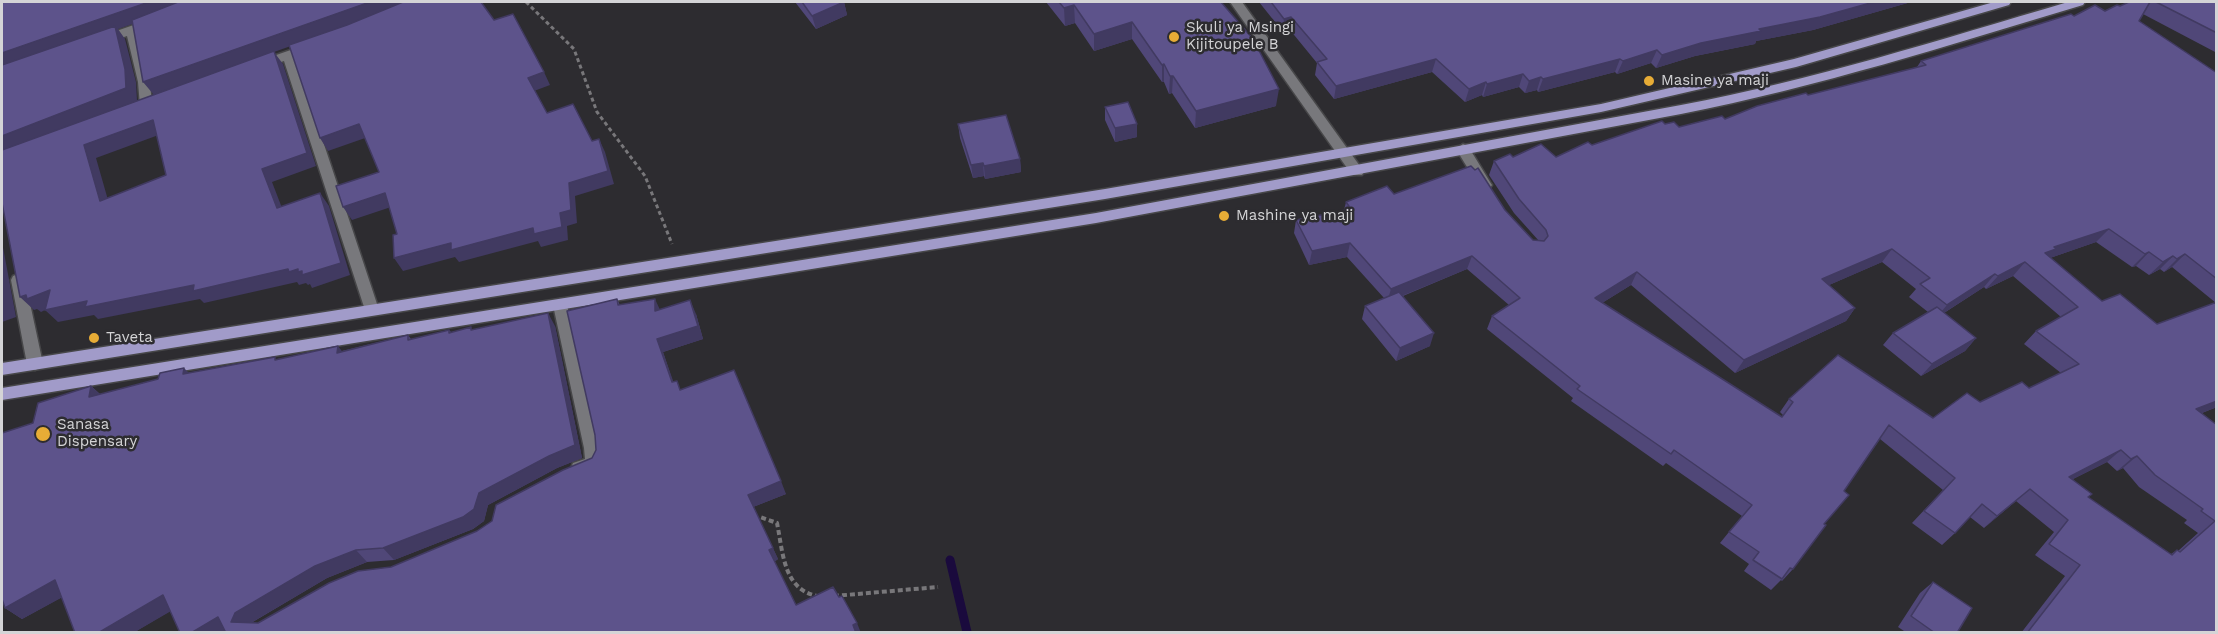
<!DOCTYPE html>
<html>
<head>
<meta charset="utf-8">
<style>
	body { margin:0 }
	#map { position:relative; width:2218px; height:634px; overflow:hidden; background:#2d2c30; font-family:"Work Sans",sans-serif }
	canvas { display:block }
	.frame { position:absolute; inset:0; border:3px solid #d4d4d6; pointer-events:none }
</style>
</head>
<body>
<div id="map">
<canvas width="2218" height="634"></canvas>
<div class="frame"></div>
</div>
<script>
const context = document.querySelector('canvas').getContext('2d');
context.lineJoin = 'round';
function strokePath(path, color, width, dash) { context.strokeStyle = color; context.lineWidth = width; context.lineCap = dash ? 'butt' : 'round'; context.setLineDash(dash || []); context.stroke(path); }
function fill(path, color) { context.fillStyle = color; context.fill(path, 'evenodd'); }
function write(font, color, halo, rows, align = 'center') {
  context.font = font + ' "Work Sans",sans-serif'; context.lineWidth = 5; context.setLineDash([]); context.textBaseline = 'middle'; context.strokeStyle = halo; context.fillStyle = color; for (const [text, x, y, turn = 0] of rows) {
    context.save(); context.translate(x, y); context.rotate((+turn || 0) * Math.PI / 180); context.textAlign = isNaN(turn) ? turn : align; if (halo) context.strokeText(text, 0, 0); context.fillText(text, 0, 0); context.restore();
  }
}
strokePath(new Path2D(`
	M950,560L967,632`), '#1a0a3d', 9);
const street = new Path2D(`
	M151,19L155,20V26L138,32L150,82L152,106L146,110L140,106L138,82L127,36L103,44L97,40L99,37Z
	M311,43L315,44L317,47L315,50L295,57L379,310L377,314H367L365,310L284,61L260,69L254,65L256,62Z
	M1463,144L1468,146L1490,182L1492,185L1490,188H1480L1456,149Z
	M18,274L23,276L25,280L43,364L40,368L35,370L30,368L27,364L11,280L13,276Z
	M560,299L565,301L567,305L600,448L601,463L599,468L579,475L573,473L571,468L573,463L585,459L584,448L553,305L555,301Z`);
const secondary = new Path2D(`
	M1230,2H1242L1362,169L1364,172L1362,175H1352Z`);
const primary = new Path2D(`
	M1994,2H2011L2009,5L1796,67L1601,112L1105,199L2,375V363L1105,189L1601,104L1794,59Z
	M2068,2H2085L2083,5C1950,45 1818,87 1681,114L1096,223L2,400V388L1096,213L1681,105C1813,80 1939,40 2068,2Z`);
strokePath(street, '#474749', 3);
strokePath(secondary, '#474749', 3);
strokePath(primary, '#474749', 3);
strokePath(new Path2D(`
	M526,2L574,49L597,112L645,176L672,244`), '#78777a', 3, [4, 3]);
strokePath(new Path2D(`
	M754,520L760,517L777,523C783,552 783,589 817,596
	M834,596L938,587`), '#78777a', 4, [5, 3]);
fill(street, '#78787c');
fill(secondary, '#78787c');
fill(primary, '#a19bc9');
fill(new Path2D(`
	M795,2H844L847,15L816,29Z
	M1046,2H1221L1276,106L1195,128L1172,93L1169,94L1164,82H1162L1132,39L1094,51L1075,23L1065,26Z
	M1259,2H1911L1813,30L1756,41L1755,44L1695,56L1656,68L1651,63L1617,74L1615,72L1538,92L1537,90L1525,93L1519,87L1483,97L1482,95L1465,102L1432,72L1334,99L1315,75L1317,63L1290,30L1283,32Z
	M2129,2H2217V53L2143,14L2139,21L2217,73V407L2202,413L2217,425V633H2021L2065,576L2035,555L2054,532L2016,501L1984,528L1970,517L1955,533L1942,545L1912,523L1943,490L1880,439L1844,491L1824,524L1793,569L1782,581L1781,580L1771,590L1744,571L1749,564L1720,543L1742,516L1666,463L1663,466L1571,401L1573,398L1487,329L1492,316L1509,305L1467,269L1403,296L1430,346L1396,361L1362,319L1365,306L1384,298L1347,257L1309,265L1294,233L1296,220L1344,210L1346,202L1394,194L1505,210L1533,240L1539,241L1514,213L1489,175L1494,161L1513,157H1556L1592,145L1665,124L1679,127L1725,119L1808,95L1917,67L1921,61L2074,16L2105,11L2120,6ZM2096,242L2132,267L2136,266L2149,275L2160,269L2164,272L2172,267L2216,303L2157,324L2102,301L2050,258ZM1882,262L1916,289L1909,297L1928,312L1893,333L1883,345L1921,376L1965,351L1976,338L1944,313L1984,287L1986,289L2013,276L2061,317L2036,331L2024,344L2061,373L2029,388L1980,402L1933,418L1789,399L1780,412L1783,415L1782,417L1602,303L1631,285L1735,373L1846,321L1855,308L1829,285ZM2107,462L2117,471L2123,468L2139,487L2187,520L2184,523L2198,533L2178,551L2177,550L2171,554L2088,497L2073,479Z
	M1105,107L1137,124V137L1115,142L1105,120Z
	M958,124L1020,159L1021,172L985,179L984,176L973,178L960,138Z
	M617,299L620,305L696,314L703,339L663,352L673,382L786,494L753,507L778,559L774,562L796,605L839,597L857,623L180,633L170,611L133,633H75L62,597L22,619L5,608L33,423L91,386L100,394L277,359L342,351L408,335L411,339L449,330L451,332L473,330L555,326L582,458L557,468L488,505L484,521L473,529L394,560L367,562L327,578L251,623H258L391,567L477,531L592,458L596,450Z
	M1933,582L1957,633H1907L1898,627L1920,593Z`), '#504778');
fill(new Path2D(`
	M149,2H196L118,29L125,39L136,82L137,101L2,154V53Z
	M370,2H414L274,52L283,64L316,166L272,182L287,221L154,95L143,82Z
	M844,2L847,15L816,29L812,16Z
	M1874,2H1911L1813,30L1756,41L1755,44L1695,56L1656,68L1662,55L1701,43L1759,29Z
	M1074,5L1075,23L1065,26L1064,8Z
	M1291,17L1290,30L1283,32L1284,19Z
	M1132,22V39L1094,51V34Z
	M1657,50L1651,63L1617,74L1623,61Z
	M1436,59L1432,72L1334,99L1336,86Z
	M1620,59L1615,72L1538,92L1543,79Z
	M1164,64V82H1162V65Z
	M544,72L550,85L534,91L528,78Z
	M1523,74L1519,87L1483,97L1487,84Z
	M1170,76H1173L1172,93L1169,94Z
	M1541,77L1537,90L1525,93L1529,81Z
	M1486,82L1482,95L1465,102L1469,89Z
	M1279,89L1276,106L1195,128L1196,111Z
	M153,120L164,133L96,158L112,214L100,201L84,145Z
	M359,124L368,137L328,151L320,138Z
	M1137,124V137L1115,142V128Z
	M599,139L605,152L614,184L575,196L577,223L567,226L568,240L541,247L538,241L459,262L455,257L403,271L394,258L451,243L533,228L560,213L569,183Z
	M1020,159L1021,172L985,179L984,166Z
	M983,163L984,176L973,178L971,165Z
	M320,193L329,206L350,275L312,288L310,284L308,285L306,283L299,285L297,282L204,303L200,299L98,319L94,315L58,322L45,310L41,312L37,309L34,310L20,297L50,290L87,301Z
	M385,193L394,206L352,220L343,207Z
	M2109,229L2096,242L2047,259L2045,253L2054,247Z
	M2,242L16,317L2,322Z
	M1350,243L1347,257L1309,265L1312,251Z
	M1892,249L1882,262L1813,292L1822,279Z
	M2149,252L2136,266L2132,267L2145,254Z
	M2185,254L2172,267L2164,272L2177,259Z
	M1472,256L1467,269L1387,302L1391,289Z
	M2173,256L2160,269L2149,275L2163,262Z
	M2025,262L2013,276L1986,289L1998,276Z
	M1637,272L1631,285L1589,311L1595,298Z
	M1995,274L1984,287L1936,318L1947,305Z
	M655,299L661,312L655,311Z
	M690,300L696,314L703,339L663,352L678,395L672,382L657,339Z
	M1855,308L1846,321L1735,373L1744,360Z
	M548,313L555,326L582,458L557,468L488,505L484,521L473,529L394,560L383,548L479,493L549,456Z
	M1434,333L1430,346L1396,361L1400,348Z
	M1976,338L1965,351L1921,376L1932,364Z
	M338,346L348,359L337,353Z
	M184,368L197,381L183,374Z
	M91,386L105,399L89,397Z
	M2217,401V407L2181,421L2196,409Z
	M2121,450L2107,462L2055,488L2069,477Z
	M2137,456L2123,468L2117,471L2131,459Z
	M781,481L786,494L753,507L748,495Z
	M2030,489L2016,501L1984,528L1997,516Z
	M773,548L778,559L774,562L769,550Z
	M356,550L367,562L327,578L249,624L231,622L235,613L315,566Z
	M55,580L72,592L22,619L5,608Z
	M163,595L178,607L133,633H98Z
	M218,617L232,628L224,633H191Z
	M857,623L861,633H856L853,625Z`), '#413a61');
const building = new Path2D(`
	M2,2H149L2,53Z
	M178,2H370L143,82L132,20Z
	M403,2H481L494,20L513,14L544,72L528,78L547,113L573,104L592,141L599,139L608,171L569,183L571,210L560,213L562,227L534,234L533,228L451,250V243L394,258L393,235L397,234L385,193L343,207L336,186L379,172L359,124L320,138L289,45L347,25Z
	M802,2H844L812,16Z
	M1059,2H1221L1253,39L1279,89L1196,111L1173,76H1170L1164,64L1162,65L1132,22L1094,34L1074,5L1064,8Z
	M1271,2H1874L1820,17L1759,29L1761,31L1701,43L1662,55L1657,50L1623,61L1620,59L1543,79L1541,77L1529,81L1523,74L1487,84L1486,82L1469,89L1436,59L1336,86L1317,62L1327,59L1291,17L1284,19Z
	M2129,2H2150L2139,21L2217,73V279L2185,254L2177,259L2173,256L2163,262L2149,252L2145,254L2109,229L2054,247L2056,249L2045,253L2102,301L2120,294L2157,324L2217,302V401L2196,409L2217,425V633H2027L2080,565L2049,544L2068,520L2030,489L1997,516L1982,504L1955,533L1924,511L1955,478L1889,425L1844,491L1849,495L1824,524L1826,525L1793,569L1790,568L1782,579L1753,560L1759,552L1729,532L1752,505L1674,450L1671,454L1577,389L1580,386L1492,316L1520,298L1472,256L1391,289L1350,243L1312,251L1296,220L1351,209L1346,202L1387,186L1394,194L1471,166L1475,170L1478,168L1505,210L1533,240L1544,241L1548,236L1546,230L1519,199L1494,161L1510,154L1513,157L1541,144L1556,157L1588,142L1592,145L1662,121L1665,124L1674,122L1679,127L1722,116L1725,119L1757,106L1806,93L1808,95L1926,65L1921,61L2071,14L2074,16L2095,5L2105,11L2117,5L2120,6ZM1892,249L1930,278L1920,284L1947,305L1995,274L1998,276L2025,262L2078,307L2036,331L2079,364L2029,388L2022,382L1980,402L1967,393L1933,418L1838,355L1789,399L1793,402L1782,417L1595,298L1637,272L1744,360L1855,308L1822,279ZM2121,450L2131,459L2137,456L2155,475L2203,509L2201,511L2215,521L2180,552L2177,550L2172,555L2088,497L2092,494L2069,477Z
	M2156,2H2217V33Z
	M115,26L125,69L126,88L2,136V65Z
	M274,51L307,153L262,169L277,208L320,193L341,263L302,275V271L298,272V269L289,272L288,269L193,291L194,285L85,307L87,301L45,310L50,290L27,299L26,295L20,297L2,203V150ZM153,120L166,175L100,201L84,145Z
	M1128,102L1137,124L1115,128L1105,107Z
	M1006,115L1020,159L984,166L983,163L971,165L958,124Z
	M1399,292L1434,333L1400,348L1365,306Z
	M617,299L618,305L655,299V311L690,300L698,326L657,339L672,382L677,381L680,390L734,370L781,481L748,495L773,548L769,550L796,605L833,587L839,597L842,596L857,623L853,625L856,633H226L218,617L191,633H180L163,595L98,633H75L55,580L5,608L2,599V433L33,423L38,403L91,386L89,397L158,379L160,373L184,368L183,374L275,357V360L338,346L337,353L408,335V340L449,330V333L471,327V330L548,313L575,445L549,456L479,493L474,509L463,517L383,548L356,550L315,566L235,613L231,622L258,623L329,583L358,571L391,567L477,531L492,521L496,505L563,470L592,458L596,450L595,435L567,311Z
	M1937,307L1976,338L1932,364L1893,333Z
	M1933,582L1972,608L1957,633H1935L1911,616Z`);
fill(building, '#5d538b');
strokePath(building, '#413a61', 1.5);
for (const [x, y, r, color] of [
	[1174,37,6,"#e7ac36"],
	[1649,81,6,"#e7ac36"],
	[1224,216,6,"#e7ac36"],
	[94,338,6,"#e7ac36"],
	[43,434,8,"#e7ac36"]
]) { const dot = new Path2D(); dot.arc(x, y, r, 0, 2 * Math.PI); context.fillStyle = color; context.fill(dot); strokePath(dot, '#2d2c30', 2); }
write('15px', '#d4d4d6', '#2d2c30', [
	["Skuli ya Msingi",1186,28],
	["Kijitoupele B",1186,45],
	["Masine ya maji",1661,81],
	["Mashine ya maji",1236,216],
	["Taveta",106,338],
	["Sanasa",57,425],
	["Dispensary",57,442]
], 'left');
</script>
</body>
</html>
